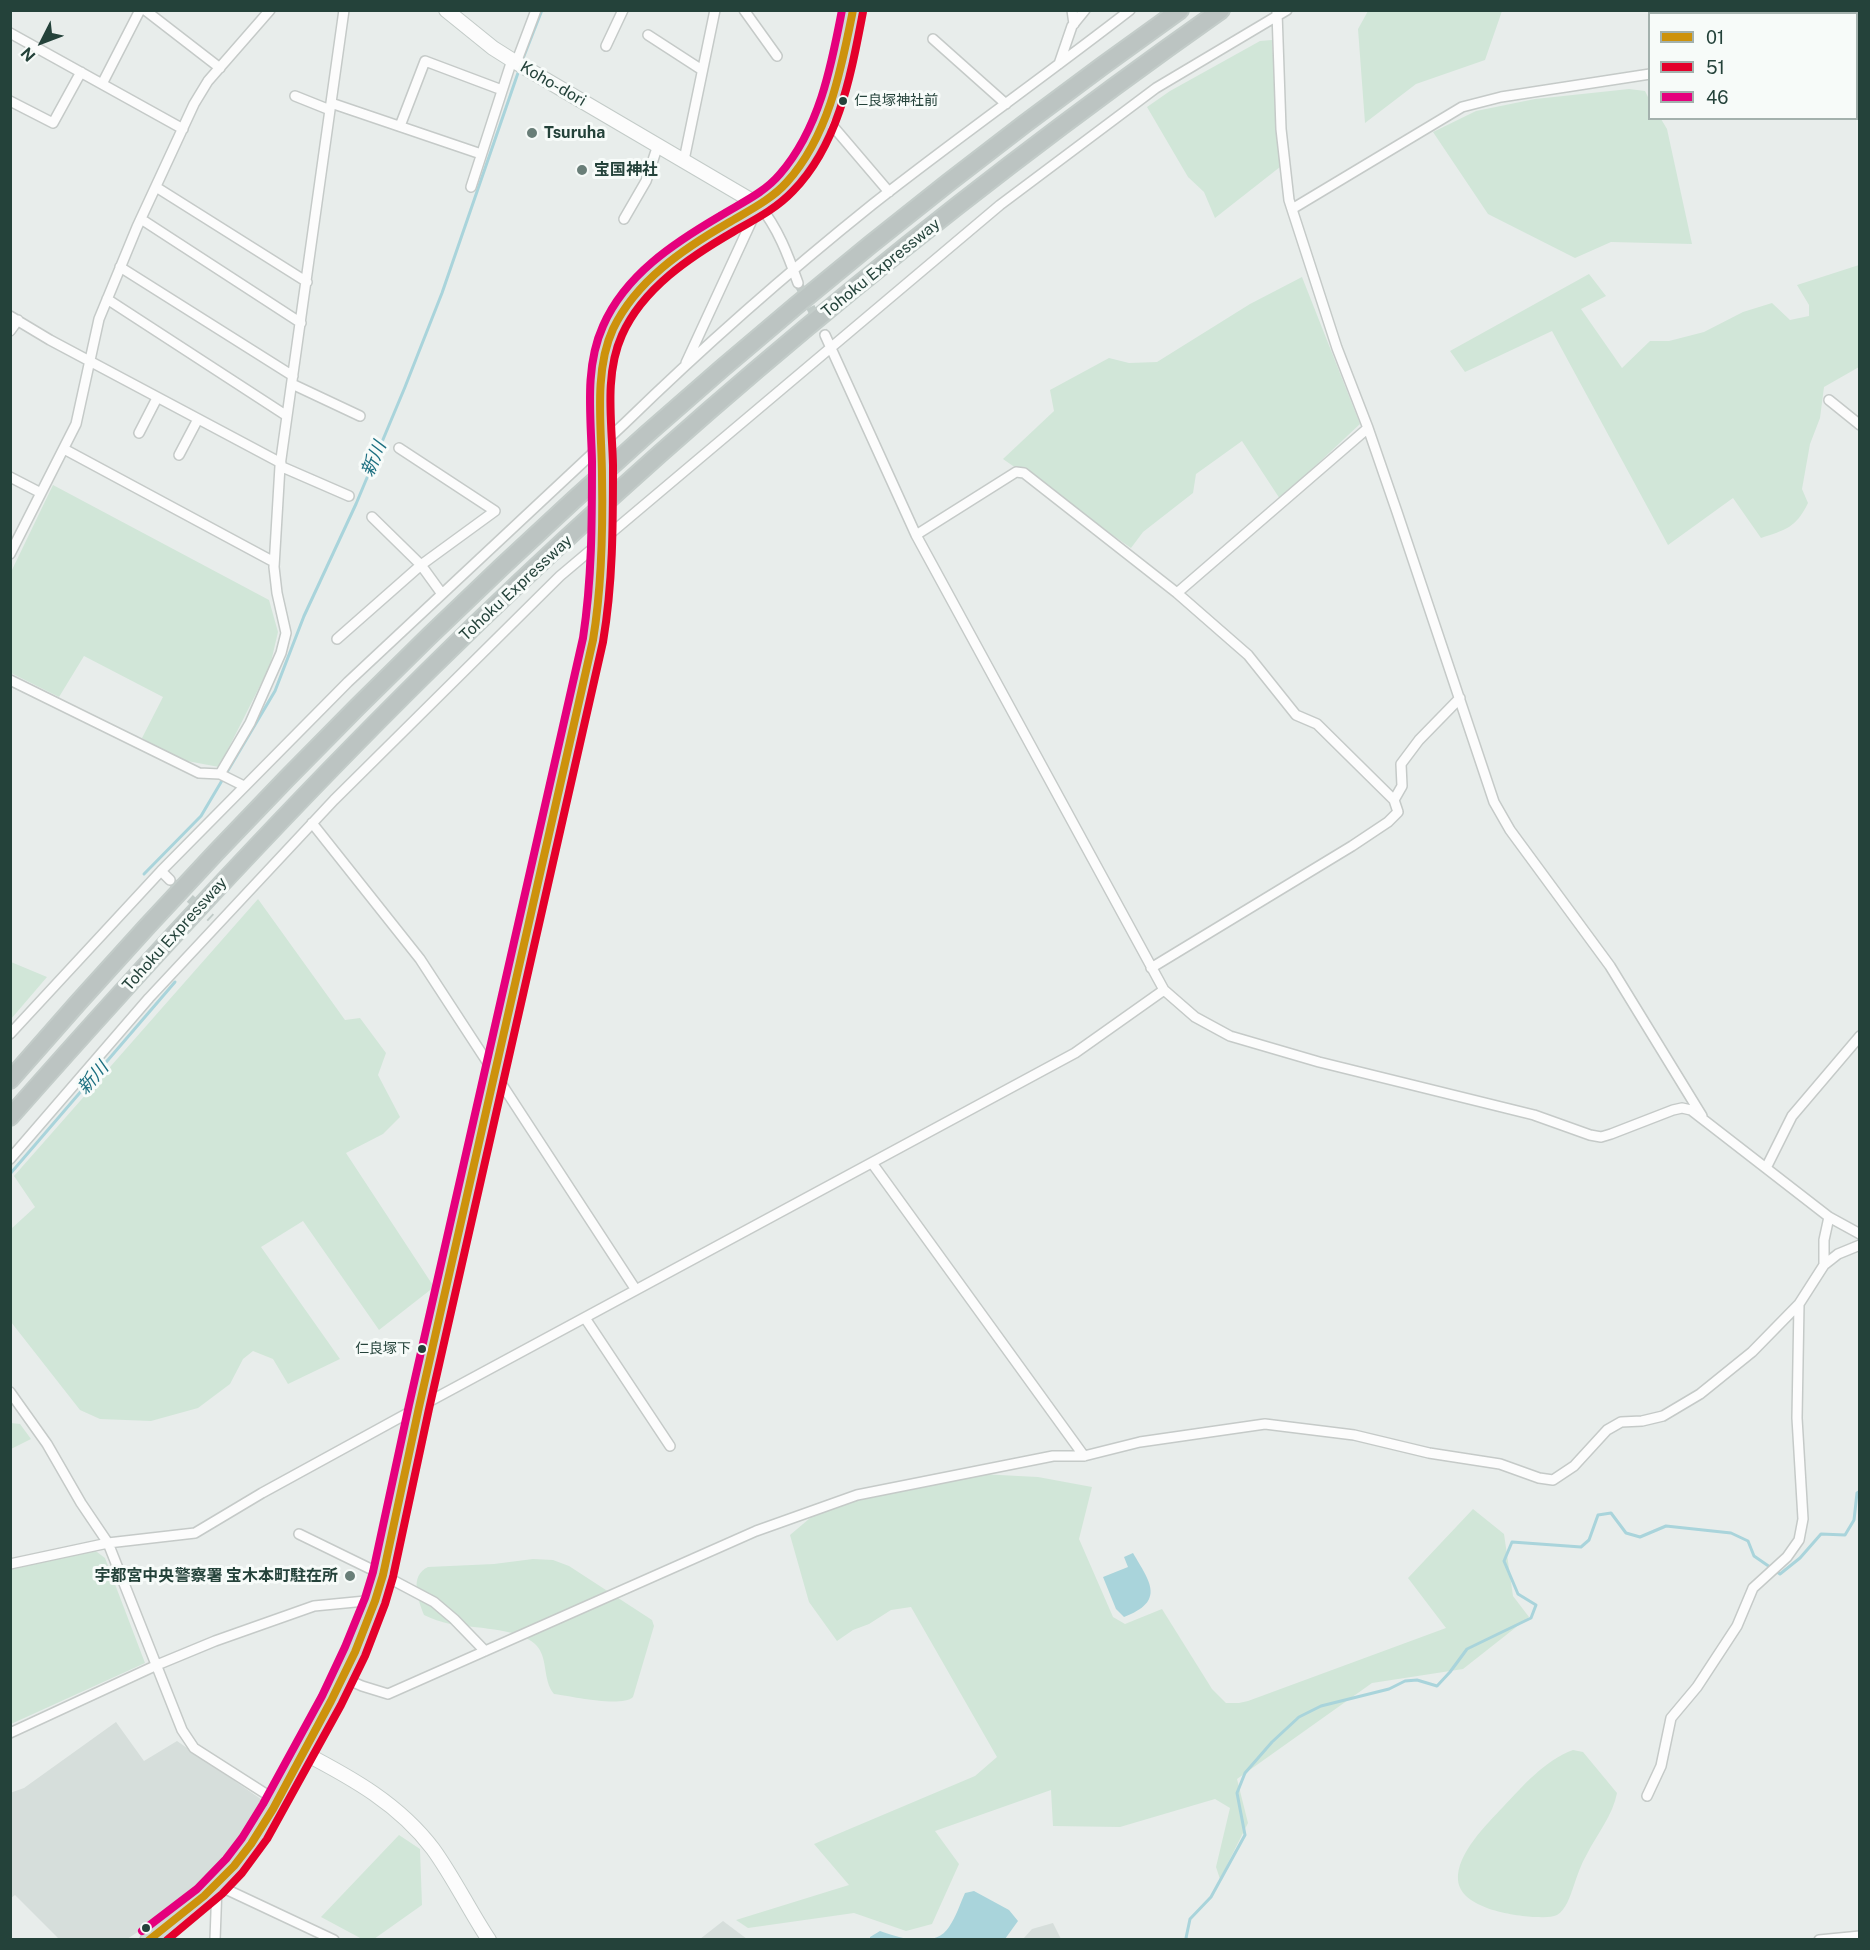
<!DOCTYPE html>
<html>
<head>
<meta charset="utf-8">
<style>
	body { margin:0 }
	#map { position:relative; width:1870px; height:1950px; overflow:hidden; background:#e8edeb; font-family:"Public Sans",sans-serif }
	canvas { display:block }
	.frame { position:absolute; inset:0; border:12px solid #24423a; pointer-events:none }
	.legend { position:absolute; left:1648px; top:12px; width:210px; height:108px; box-sizing:border-box; background:#f7fbf9; border:2px solid #a3b1ad; margin:0; padding:8px 10px; list-style:none; font-size:18px; color:#24423a }
	.legend li { display:flex; align-items:center; gap:12px; height:30px }
	.legend b { width:30px; border:2px solid #a3b1ad }
	.north { position:absolute; left:12px; top:12px; width:60px; height:60px; -webkit-text-stroke:4px #f7fbf9; paint-order:stroke; rotate:228deg; font-size:16px; font-weight:700; line-height:24px; text-align:center; color:#24423a }
	.north::after { content:''; display:block; margin:auto; width:21px; height:27px; background:#24423a; clip-path:polygon(50% 0,100% 100%,50% 72%,0 100%) }
</style>
</head>
<body>
<div id="map">
<canvas width="1870" height="1950"></canvas>
<div class="frame"></div>
<ul class="legend">
<li><b style="height:8px;background:#cd920c"></b>01</li>
<li><b style="height:8px;background:#e4002b"></b>51</li>
<li><b style="height:8px;background:#e5007d"></b>46</li>
</ul>
<div class="north">N</div>
</div>
<script>
const context = document.querySelector('canvas').getContext('2d');
context.lineJoin = 'round';
function fill(path, color) { context.fillStyle = color; context.fill(path, 'evenodd'); }
function strokePath(path, color, width, dash) { context.strokeStyle = color; context.lineWidth = width; context.lineCap = dash ? 'butt' : 'round'; context.setLineDash(dash || []); context.stroke(path); }
function write(font, color, halo, rows, align = 'center') {
  context.font = font + ' "Public Sans","Noto Sans JP",sans-serif'; context.lineWidth = 6; context.setLineDash([]); context.textBaseline = 'middle'; context.strokeStyle = halo; context.fillStyle = color; for (const [text, x, y, turn = 0] of rows) {
    context.save(); context.translate(x, y); context.rotate((+turn || 0) * Math.PI / 180); context.textAlign = isNaN(turn) ? turn : align; if (halo) context.strokeText(text, 0, 0); context.fillText(text, 0, 0); context.restore();
  }
}
fill(new Path2D(`
	M116,1722L144,1761L177,1741L268,1804L230,1860L178,1906L127,1939L60,1940L15,1895L11,1898L10,1793L24,1788Z
	M723,1921L747,1939H700Z
	M1053,1923L1061,1939H1023L1032,1929Z`), '#d6dedb');
fill(new Path2D(`
	M1368,11V10L1502,11L1485,60L1416,84L1365,123L1358,29Z
	M1272,40L1280,167L1215,218L1204,192L1188,177L1147,107L1170,91L1260,41Z
	M1629,89L1645,91L1649,99L1650,118L1661,119L1667,129L1692,244L1611,242L1575,258L1488,214L1433,132L1476,111L1535,99Z
	M1859,265V367L1824,387L1820,418L1810,444L1802,489L1808,503C1796,528 1785,530 1761,538L1733,498L1668,545L1552,331L1465,372L1450,351L1589,274L1606,296L1581,309L1622,368L1650,341H1669L1704,332L1743,312L1772,303L1790,320L1809,316V305L1797,285Z
	M1302,277L1360,424L1280,499L1242,441L1196,474L1193,493L1143,532L1131,548L1003,459L1054,411L1050,390L1109,358L1129,363L1157,362L1250,304Z
	M53,485L269,600L278,632L270,666L219,767L171,758L142,738L163,697L84,656L59,697L11,673L10,574Z
	M258,899L345,1020L360,1018L386,1053L378,1075L400,1117L383,1134L346,1153L434,1287L379,1330L303,1221L261,1247L340,1359L288,1384L273,1359L253,1351L243,1359L230,1384L198,1408L151,1421L100,1419L80,1410L11,1322V1229L35,1207L14,1176Z
	M11,962L47,977L11,1019Z
	M11,1423L20,1424L31,1439L11,1449Z
	M980,1474L1038,1477L1092,1487L1079,1539L1113,1617L1125,1624L1162,1609L1212,1689L1226,1703H1239L1248,1701L1446,1628L1408,1578L1473,1509L1504,1534L1513,1596L1529,1617L1463,1669L1372,1683L1237,1779L1248,1823L1220,1879L1216,1867L1230,1808L1215,1799L1120,1827L1053,1826L1051,1790L935,1831L959,1864L932,1924L906,1931L854,1913L748,1928L736,1920L849,1885L814,1844L975,1776L997,1757L911,1607L891,1610L869,1624L853,1630L837,1641L809,1602L790,1535L816,1513L881,1489Z
	M93,1549L105,1558L145,1663L11,1724L10,1568Z
	M533,1559L553,1560L569,1566L652,1620L654,1626L633,1697C621,1708 571,1696 554,1694C542,1680 549,1657 535,1644C519,1628 471,1628 450,1624C441,1622 432,1619 424,1615C418,1599 409,1576 428,1567L494,1564Z
	M1573,1750L1583,1752L1617,1793C1613,1815 1597,1834 1587,1854C1581,1864 1577,1876 1573,1888C1570,1896 1566,1910 1557,1915C1551,1918 1541,1917 1535,1917C1513,1916 1460,1908 1458,1880C1456,1854 1487,1824 1503,1807C1523,1786 1545,1760 1573,1750Z
	M399,1835L420,1849L422,1905L374,1939H362L321,1917Z`), '#d1e6d8');
fill(new Path2D(`
	M1133,1553C1150,1582 1166,1601 1124,1617L1116,1609L1103,1577L1128,1567L1124,1557Z
	M974,1891L1009,1910L1018,1921L1005,1939H870V1937L880,1931C899,1938 935,1949 949,1927C956,1917 960,1904 965,1893Z`), '#a9d4db');
strokePath(new Path2D(`
	M522,61L542,10
	M144,874L201,816L275,691L304,616L356,504L405,387L442,293L519,70
	M10,1174L175,982
	M1188,1940L1186,1938L1190,1919L1211,1897L1245,1835L1237,1793L1245,1773L1272,1742L1299,1717L1321,1706L1389,1689L1405,1681L1417,1680L1437,1686L1450,1672L1467,1649L1531,1618L1536,1605L1518,1594L1504,1561L1512,1542L1581,1547L1589,1540L1598,1515L1611,1513L1626,1533L1640,1537L1666,1526L1731,1533L1748,1541L1754,1556L1780,1574L1800,1558L1821,1534L1845,1535L1854,1520L1857,1493L1860,1491`), '#a9d4db', 3);
strokePath(new Path2D(`
	M798,283L825,335
	M170,880L211,918`), '#c1cbc8', 9, [9, 4.5]);
const street = new Path2D(`
	M145,10L220,68
	M744,10L777,56
	M1072,10L1074,24
	M1840,10V14
	M1277,12L1281,129L1289,200L1337,348L1368,428L1397,512L1494,802L1510,830L1610,966L1702,1116
	M10,33L183,129
	M648,35L702,70
	M933,39L1006,104
	M606,46L623,10
	M516,63L536,10
	M1059,64L1072,26L1085,10
	M102,84L140,10
	M295,96L330,110
	M10,101L53,123L81,72
	M331,103L481,154
	M825,117L889,192
	M400,126L425,61L502,90
	M684,160L715,10
	M156,187L307,282
	M471,187L512,60
	M1292,209L1462,107L1501,97L1650,74
	M141,219L301,323
	M624,219L646,181L658,145
	M120,267L293,376
	M107,299L287,416
	M10,316L50,340L281,463
	M10,331L18,320
	M825,335L916,535L1164,990L1195,1017L1230,1036L1319,1062L1534,1115L1590,1135L1601,1137L1611,1134L1673,1110L1682,1108L1691,1110L1829,1217L1860,1234
	M686,363L759,205C778,228 788,255 798,283
	M292,384L360,416
	M1829,400L1860,425
	M139,433L157,398
	M399,448L495,511L421,565L442,594
	M64,449L274,562
	M179,455L198,419
	M280,466L349,496
	M10,477L41,493
	M916,535L1016,472L1024,473L1177,593L1248,655L1296,715L1317,724L1394,800L1398,812L1388,822L1352,846L1151,968
	M10,554L76,424L99,319L137,227L194,104L208,81L270,10
	M1177,593L1368,428
	M337,639L421,565L372,517
	M10,680L199,773L220,774L244,786
	M220,774L250,723L281,653L286,633L277,593L274,567L280,466L344,10
	M1394,800L1402,786L1401,764L1419,740L1460,698
	M312,823L420,959L636,1290
	M161,871L170,880
	M10,1034L161,871L348,682L625,423C703,347 787,273 873,204C957,138 1045,76 1130,10
	M10,1159L149,998L334,800L560,576L1000,205L1156,88L1287,10
	M872,1163L1084,1456
	M1766,1168L1792,1116L1860,1036
	M1824,1265L1838,1254L1860,1245
	M585,1318L670,1446
	M10,1392L47,1444L81,1503L108,1543L182,1730L194,1748L277,1801
	M299,1534L383,1575L434,1602L454,1619L485,1651
	M10,1564L108,1543L195,1533L262,1493L419,1407L1075,1053L1164,990
	M344,1678L362,1686L388,1694L756,1531L857,1495L1053,1456H1084L1140,1442L1265,1424L1354,1435L1429,1453L1500,1464L1539,1478L1553,1480L1574,1466L1607,1430L1621,1422L1642,1421L1663,1416L1700,1394L1752,1352L1799,1304L1824,1265V1240L1829,1217
	M10,1733L157,1665L215,1641L314,1606L376,1600
	M1647,1796L1661,1766L1671,1718L1697,1687L1737,1626L1753,1588L1787,1557L1799,1540L1803,1519L1797,1418L1799,1304
	M215,1940L217,1885L334,1940
	M1819,1940L1860,1936`);
const secondary = new Path2D(`
	M446,10L493,48L512,60L759,205
	M304,1753C352,1778 399,1804 433,1849C454,1878 469,1910 489,1940`);
const primary = new Path2D(`
	M602,397C602,380 602,363 606,346C624,272 718,234 774,194C826,145 839,78 853,10
	M148,1940C180,1918 209,1895 234,1865C258,1838 275,1804 293,1773C324,1716 354,1660 376,1600L585,678L601,593`);
const highway = new Path2D(`
	M10,1080C358,679 747,317 1180,10
	M10,1117C145,964 283,814 428,671C673,429 940,208 1221,10`);
strokePath(street, '#c5cac8', 12);
strokePath(secondary, '#c3cbc8', 16);
strokePath(primary, '#c3ccc9', 18);
strokePath(highway, '#c3ccc9', 20);
strokePath(street, '#fcfcfc', 9);
strokePath(secondary, '#fcfcfc', 14);
strokePath(primary, '#cfd7d5', 15);
strokePath(highway, '#bcc4c2', 16);
const primaryBridge = new Path2D(`
	M601,593L602,554V397`);
strokePath(primaryBridge, '#c3ccc9', 18, []);
strokePath(primaryBridge, '#cfd7d5', 15);
strokePath(new Path2D(`
	M149,1940L204,1896L234,1866L251,1844L273,1809L331,1701L355,1652L375,1601L383,1575L419,1407L593,640C602,586 603,532 602,477C602,431 593,372 613,329C636,281 683,249 728,223C748,211 771,200 787,182C829,135 841,70 853,10`), '#cd920c', 8);
strokePath(new Path2D(`
	M167,1940L222,1894L242,1873L267,1839L341,1705L365,1656L385,1604L393,1577L429,1409L603,642C613,583 613,525 613,465C612,423 604,375 622,335C643,288 690,257 733,232C754,220 776,209 793,191C839,144 851,74 863,12`), '#e4002b', 8);
strokePath(new Path2D(`
	M142,1931L197,1889L226,1859L242,1838L263,1804L322,1696L345,1647L365,1598L373,1572L409,1405L583,638C592,579 592,520 592,461C591,417 584,368 603,326C625,275 674,243 720,216C741,203 764,193 780,174C819,129 831,68 842,10`), '#e5007d', 8);
for (const [x, y, r, color] of [
	[843,101,5,"#24423a"],
	[532,133,6,"#697e78"],
	[582,170,6,"#697e78"],
	[422,1349,5,"#24423a"],
	[350,1576,6,"#697e78"],
	[146,1928,5,"#24423a"]
]) { const dot = new Path2D(); dot.arc(x, y, r, 0, 2 * Math.PI); context.fillStyle = color; context.fill(dot); strokePath(dot, '#f7fbf9', 2); }
write('14px', '#24423a', '#f7fbf9', [
	["仁良塚神社前",854,101],
	["仁良塚下",411,1349,"right"]
], 'left');
write('16px', '#24423a', '#f7fbf9', [
	["Koho-dori",553,84,30],
	["Tohoku Expressway",881,268,-39],
	["Tohoku Expressway",516,588,-43],
	["Tohoku Expressway",175,934,-48]
]);
write('bold 16px', '#24423a', '#f7fbf9', [
	["Tsuruha",544,133],
	["宝国神社",594,170],
	["宇都宮中央警察署 宝木本町駐在所",338,1576,"right"]
], 'left');
write('italic 18px', '#1c6f80', '#f7fbf9', [
	["新川",374,459,-67],
	["新川",93,1078,-49]
]);
</script>
</body>
</html>
